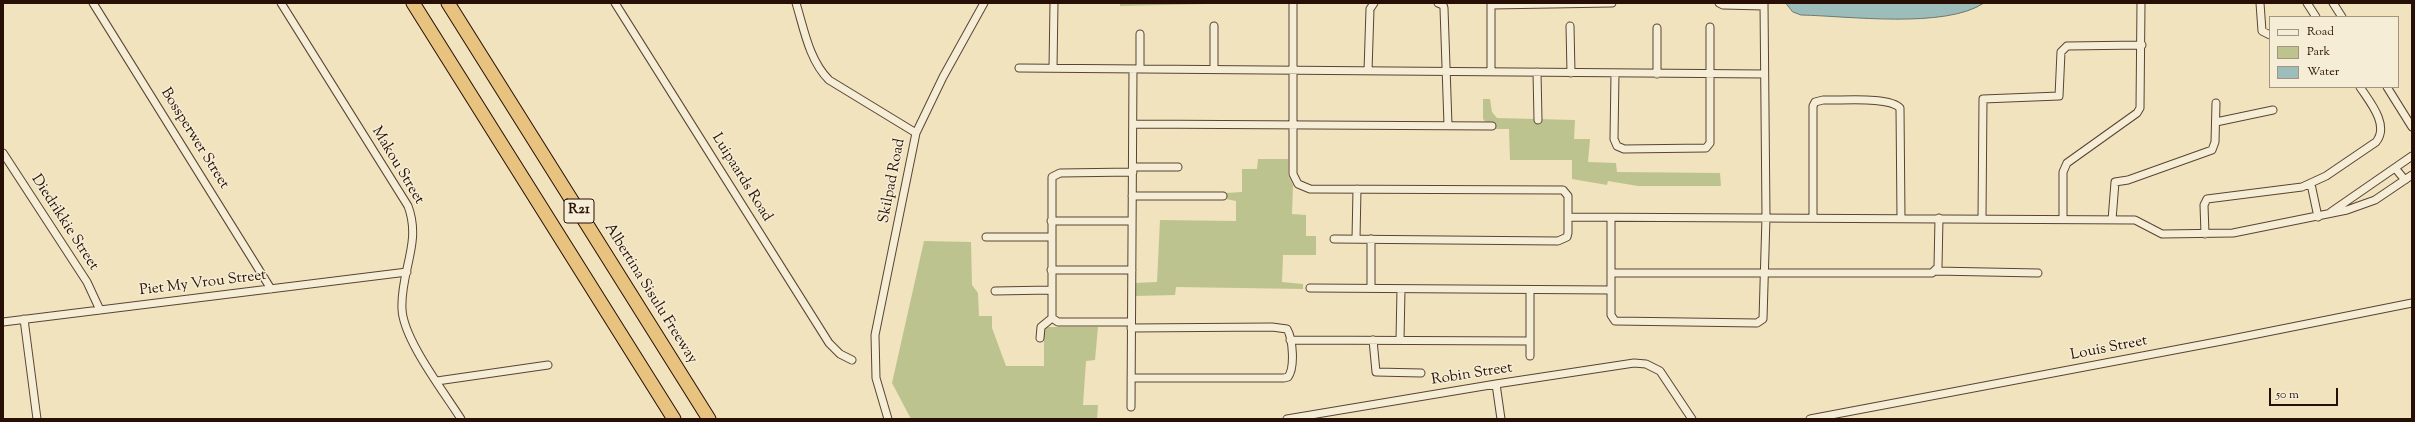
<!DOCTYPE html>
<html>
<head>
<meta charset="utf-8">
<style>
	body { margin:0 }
	#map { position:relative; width:2415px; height:422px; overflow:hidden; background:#f0e3be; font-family:"Sorts Mill Goudy",serif }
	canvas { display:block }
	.frame { position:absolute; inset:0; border:4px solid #280f05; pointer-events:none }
	.legend { position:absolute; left:2269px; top:16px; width:130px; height:72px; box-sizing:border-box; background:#f5edd5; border:1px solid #a39482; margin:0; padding:5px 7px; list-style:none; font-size:12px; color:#280f05 }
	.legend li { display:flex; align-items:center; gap:8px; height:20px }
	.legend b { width:20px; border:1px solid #a39482 }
	.scale { position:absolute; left:2269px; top:388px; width:69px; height:18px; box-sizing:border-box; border:2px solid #280f05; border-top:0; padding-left:5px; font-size:12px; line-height:14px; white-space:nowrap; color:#280f05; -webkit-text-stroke:3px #f5edd5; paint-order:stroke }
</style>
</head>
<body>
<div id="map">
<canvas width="2415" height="422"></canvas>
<div class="frame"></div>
<ul class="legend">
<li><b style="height:5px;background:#f5edd5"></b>Road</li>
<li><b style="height:11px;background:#bdc38f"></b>Park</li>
<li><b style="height:11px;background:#9cbdb9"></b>Water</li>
</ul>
<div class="scale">50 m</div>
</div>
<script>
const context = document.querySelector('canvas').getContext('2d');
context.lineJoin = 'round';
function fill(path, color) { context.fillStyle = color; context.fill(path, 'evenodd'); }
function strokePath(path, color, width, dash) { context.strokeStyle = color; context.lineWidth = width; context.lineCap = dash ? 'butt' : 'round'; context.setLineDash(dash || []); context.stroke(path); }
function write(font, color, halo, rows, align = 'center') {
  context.font = font + ' "Sorts Mill Goudy",serif'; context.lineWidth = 3; context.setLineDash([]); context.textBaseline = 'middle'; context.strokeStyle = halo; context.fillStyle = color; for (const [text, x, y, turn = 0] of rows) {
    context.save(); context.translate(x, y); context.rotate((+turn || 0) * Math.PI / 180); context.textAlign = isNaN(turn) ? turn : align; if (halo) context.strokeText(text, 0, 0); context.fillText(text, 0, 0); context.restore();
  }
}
fill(new Path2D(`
	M1120,3H1207V4L1120,6Z
	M1483,99H1490L1492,112L1497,118L1575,120L1574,139H1590L1588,162L1616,163L1617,172L1720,173L1721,186H1638L1608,181L1607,185L1572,179V160H1510L1509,129H1492L1483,119Z
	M1258,159H1288V175L1293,185L1292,214L1306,215V236H1316V255H1283L1282,282L1303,284V289L1176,287L1175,295L1135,296V283L1157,282L1160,220L1236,221V201L1226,199V193L1242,192V169H1257Z
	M924,241L971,242L972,285L978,293L979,316H992V328L1006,366H1044V331L1046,327H1098L1095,360L1086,361L1083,405H1098L1097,419H911L892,383Z`), '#bdc38f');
const water = new Path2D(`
	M1786,3H1984C1945,29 1848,16 1801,15L1793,12Z`);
fill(water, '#9cbdb9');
strokePath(water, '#6e7771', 1);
const street = new Path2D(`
	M93,3L271,289
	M281,3L408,206C422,243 400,272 402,309C403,339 444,392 461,419
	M615,3L829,343L840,354L852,360
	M796,3C804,29 809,60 829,80L916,133
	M1293,3V174L1298,184L1310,189L1563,190L1568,196V233L1567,237L1558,241L1334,239
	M1438,3L1443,5L1444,8L1448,125
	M1491,3V72
	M1719,3L1723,5L1764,6
	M2260,3L2262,31L2270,35
	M2307,3L2316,17
	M2333,3L2342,17
	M1491,5L1612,3
	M1214,26V69
	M1570,26L1571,73
	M1657,28V74
	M1019,68L1764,74
	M1053,68L1054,3
	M1140,69V34
	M1368,71L1370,9L1374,3
	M1537,72L1538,120
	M1615,73L1614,139L1617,146L1624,149L1706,148L1710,143V27
	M2387,87L2412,127
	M2216,122L2273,110
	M1133,124L1492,126
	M3,153L87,282L100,310
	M1133,167H1178
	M2395,168L2405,180
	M2311,184L2318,217
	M1132,196H1223
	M2331,212L2412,156
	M1568,217L2135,220L2162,234L2233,233L2347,210L2375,200L2412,175
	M1813,217V106L1815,102L1823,100C1840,101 1889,96 1900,108L1901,218
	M1611,218V315L1615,321L1757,323L1763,319L1766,217L1764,3
	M1982,218L1983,99L2059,96L2061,52L2067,46L2142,45
	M2063,219V172L2067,163L2137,113L2140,108L2141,3
	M2112,220L2115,182L2128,180L2212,150L2215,142L2216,103
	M1051,221H1132
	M2205,234L2204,205L2207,199L2302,187L2326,176L2376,142C2390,125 2369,101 2360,87
	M986,237H1051
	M1356,239L1357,189
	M1051,270H1132
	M1935,271L2038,273
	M1611,273H1932L1938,267L1939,218
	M1310,288L1611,290
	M1371,288V239
	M1530,290V356
	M995,291L1051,290
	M24,319L37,419
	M3,322L407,272
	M1131,322H1058L1052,318V177L1060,173L1133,172
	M1040,338L1041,327L1052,318
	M1290,340L1530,341
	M1373,340L1376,372L1421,373
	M1400,340L1401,289
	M1131,378H1284L1288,377C1295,368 1293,339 1287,329L1272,327L1131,328
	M437,381L548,365
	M1496,384L1501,419
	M1131,407L1133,69
	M888,419L876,378L875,335L916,133L943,77L984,3
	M1287,419L1496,384L1634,363L1646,364L1660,371L1692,419
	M1810,419L2227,340L2412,303`);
const highway = new Path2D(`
	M413,3L674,419
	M448,3L709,419`);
strokePath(street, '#5a4433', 9);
strokePath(highway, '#280f05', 15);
strokePath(street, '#f5edd5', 7);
strokePath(highway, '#e8c27f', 13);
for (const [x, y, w] of [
	[579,211,30]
]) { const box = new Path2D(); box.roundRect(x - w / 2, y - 12, w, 24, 3); context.fillStyle = '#f5edd5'; context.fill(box); strokePath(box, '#280f05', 1); }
write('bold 14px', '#280f05', null, [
	["R21",579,211]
]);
write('15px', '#280f05', '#f5edd5', [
	["Bossperwer Street",194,139,58],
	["Makou Street",397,166,59],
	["Luipaards Road",741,178,58],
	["Skilpad Road",893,181,-79],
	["Diedrikkie Street",64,223,57],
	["Piet My Vrou Street",203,284,-7],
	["Albertina Sisulu Freeway",650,294,58],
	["Louis Street",2109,349,-11],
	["Robin Street",1472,375,-9]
]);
</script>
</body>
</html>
